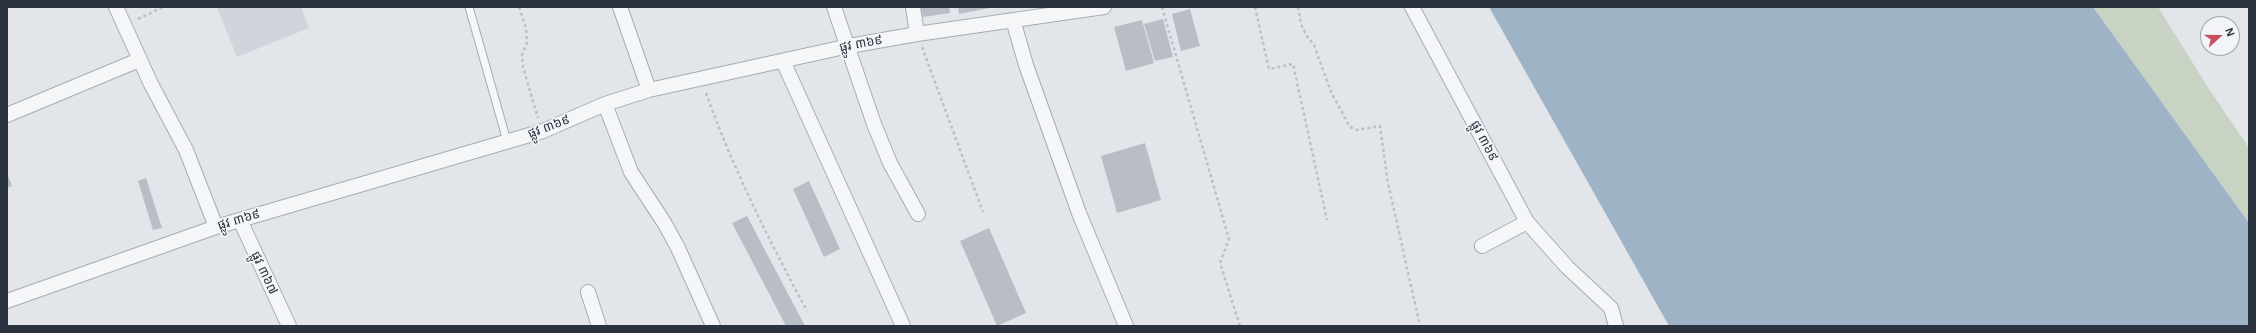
<!DOCTYPE html>
<html>
<head>
<meta charset="utf-8">
<style>
	body { margin:0 }
	#map { position:relative; width:2256px; height:333px; overflow:hidden; background:#e2e5e9; font-family:Arial,sans-serif }
	canvas { display:block }
	.frame { position:absolute; inset:0; border:8px solid #2b3340; pointer-events:none }
	.north { position:absolute; left:2200px; top:16px; width:40px; height:40px; box-sizing:border-box; background:#f2f4f7; border:1px solid #a2a7ae; border-radius:50%; rotate:69deg; font-size:11px; font-weight:700; line-height:16px; text-align:center; color:#2b3340 }
	.north::after { content:''; display:block; margin:auto; width:14px; height:18px; background:#c64f62; clip-path:polygon(50% 0,100% 100%,50% 72%,0 100%) }
</style>
</head>
<body>
<div id="map">
<canvas width="2256" height="333"></canvas>
<div class="frame"></div>
<div class="north">N</div>
</div>
<script>
const context = document.querySelector('canvas').getContext('2d');
context.lineJoin = 'round';
function fill(path, color) { context.fillStyle = color; context.fill(path, 'evenodd'); }
function strokePath(path, color, width, dash) { context.strokeStyle = color; context.lineWidth = width; context.lineCap = dash ? 'butt' : 'round'; context.setLineDash(dash || []); context.stroke(path); }
function write(font, color, halo, rows, align = 'center') {
  context.font = font + ' Arial,"Noto Sans Khmer",sans-serif'; context.lineWidth = 3.5; context.setLineDash([]); context.textBaseline = 'middle'; context.strokeStyle = halo; context.fillStyle = color; for (const [text, x, y, turn = 0] of rows) {
    context.save(); context.translate(x, y); context.rotate((+turn || 0) * Math.PI / 180); context.textAlign = isNaN(turn) ? turn : align; if (halo) context.strokeText(text, 0, 0); context.fillText(text, 0, 0); context.restore();
  }
}
fill(new Path2D(`
	M217,7H301L309,28L237,57Z`), '#d0d4db');
fill(new Path2D(`
	M2093,7H2158L2207,86L2249,148V223Z`), '#c8d3c4');
fill(new Path2D(`
	M1489,7H2093L2249,223V326H1669Z`), '#9fb3c7');
fill(new Path2D(`
	M921,7H949L950,13L923,17Z
	M958,7H989L990,8L959,14Z
	M1190,9L1200,46L1181,51L1172,14Z
	M1163,19L1173,57L1155,61L1144,24Z
	M1142,20L1154,63L1126,71L1114,27Z
	M1145,143L1161,200L1117,213L1101,156Z
	M7,173L12,186L7,188Z
	M146,178L162,228L153,230L138,181Z
	M809,181L840,249L824,257L793,189Z
	M747,216L805,326H786L732,223Z
	M989,228L1026,313L997,326L960,241Z`), '#b9bec6');
const lane = new Path2D(`
	M469,7L507,141`);
const street = new Path2D(`
	M116,7L151,84L186,150L216,227
	M620,7L649,90
	M834,7L874,124L890,163L918,214
	M913,7L917,34
	M1412,7L1527,222L1567,267L1611,308L1616,326
	M1013,20L1026,65L1079,213L1126,326
	M783,61L903,326
	M605,104L631,172L665,224L678,248L713,326
	M7,115L139,60
	M240,220L289,326
	M1482,246L1527,222
	M588,292L599,326
	M7,301L216,227L543,131L605,104L649,90L849,46L917,34L1104,7`);
strokePath(lane, '#a7acb3', 9);
strokePath(street, '#a7acb3', 16);
strokePath(new Path2D(`
	M519,7L526,28L527,43L522,55L523,67L538,118
	M1162,7L1229,239L1220,263L1240,326
	M1255,7L1269,69L1293,64L1327,220
	M1298,7L1301,24L1306,35L1314,45L1331,92L1350,127L1357,130L1380,126L1388,183L1420,326
	M138,19L163,7
	M922,47L983,212
	M706,93C733,169 769,240 807,311`), '#bcbfc4', 2.5, [3, 3]);
strokePath(lane, '#f4f6f8', 7);
strokePath(street, '#f4f6f8', 14);
write('13px', '#2b3340', '#f2f4f7', [
	["ផ្លូវ ៣៦៩",861,44,-11],
	["ផ្លូវ ៣៦៩",549,127,-21],
	["ផ្លូវ ៣៦៩",1484,141,62],
	["ផ្លូវ ៣៦៩",239,220,-17],
	["ផ្លូវ ៣៦៧",264,273,65]
]);
</script>
</body>
</html>
